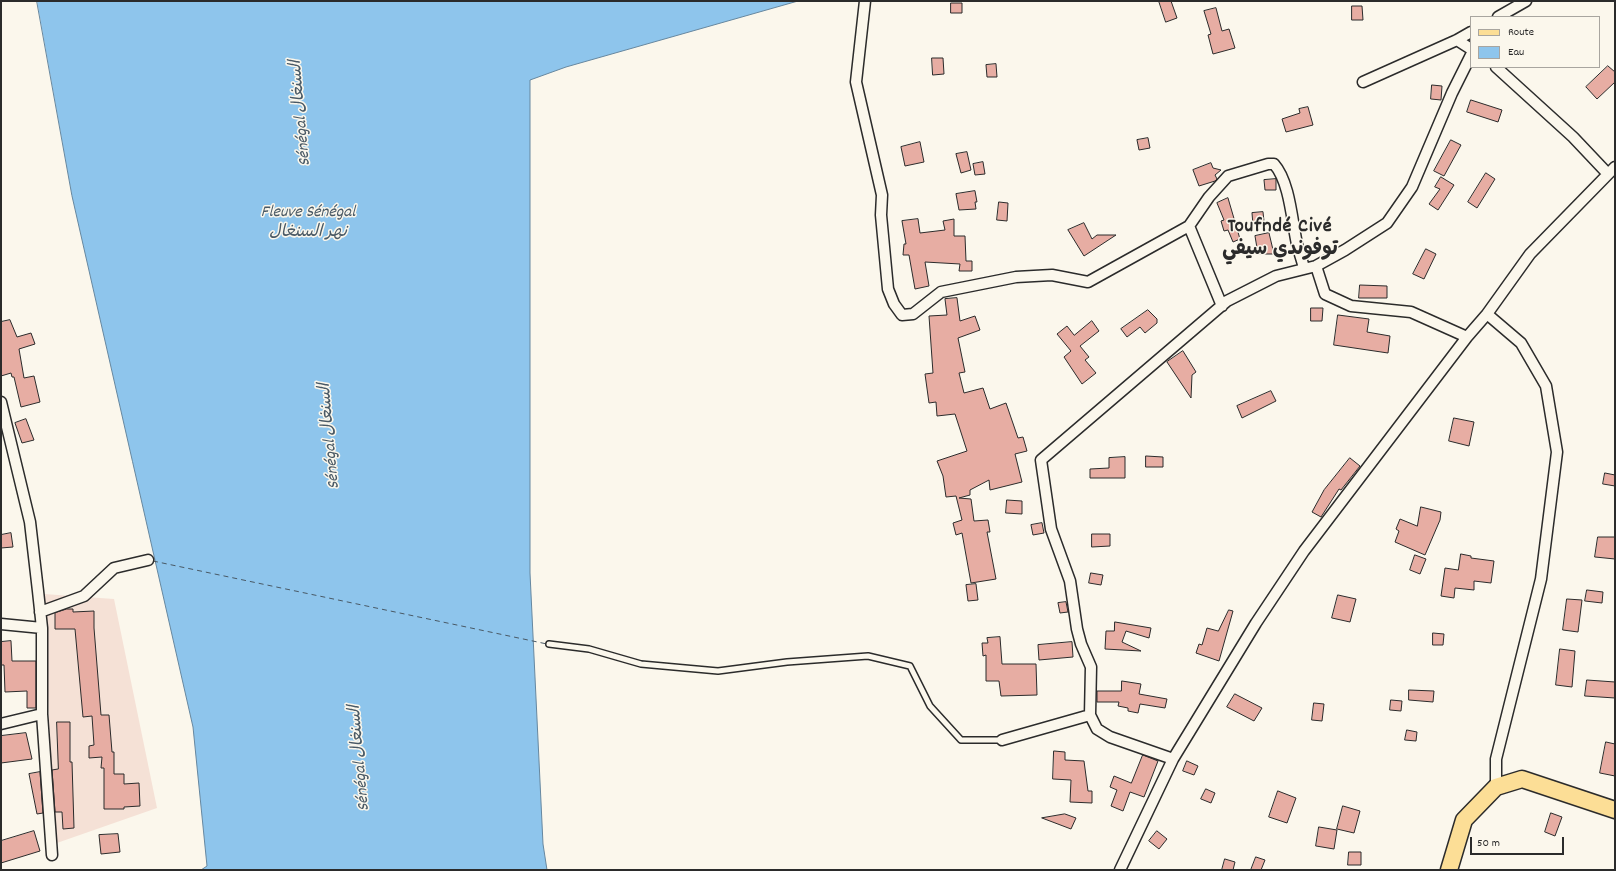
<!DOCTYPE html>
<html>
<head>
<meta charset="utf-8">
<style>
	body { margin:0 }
	#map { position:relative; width:1616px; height:871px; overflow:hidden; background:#fbf7ec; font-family:Dekko,sans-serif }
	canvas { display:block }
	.frame { position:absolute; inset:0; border:2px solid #2b2b2b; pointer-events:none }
	.legend { position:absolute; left:1470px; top:16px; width:130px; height:52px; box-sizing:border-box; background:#fbf7ec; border:1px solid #a8a59f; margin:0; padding:5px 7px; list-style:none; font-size:12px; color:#2b2b2b }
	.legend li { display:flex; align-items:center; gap:8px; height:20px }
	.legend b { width:20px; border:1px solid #a8a59f }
	.scale { position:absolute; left:1470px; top:837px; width:94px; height:18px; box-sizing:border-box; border:2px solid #2b2b2b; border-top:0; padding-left:5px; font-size:12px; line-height:14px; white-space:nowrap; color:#2b2b2b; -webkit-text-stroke:3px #fbf7ec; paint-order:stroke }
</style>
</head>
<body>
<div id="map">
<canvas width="1616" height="871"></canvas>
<div class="frame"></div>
<ul class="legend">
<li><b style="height:5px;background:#fcde96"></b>Route</li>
<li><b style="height:11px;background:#8ec5ec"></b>Eau</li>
</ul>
<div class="scale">50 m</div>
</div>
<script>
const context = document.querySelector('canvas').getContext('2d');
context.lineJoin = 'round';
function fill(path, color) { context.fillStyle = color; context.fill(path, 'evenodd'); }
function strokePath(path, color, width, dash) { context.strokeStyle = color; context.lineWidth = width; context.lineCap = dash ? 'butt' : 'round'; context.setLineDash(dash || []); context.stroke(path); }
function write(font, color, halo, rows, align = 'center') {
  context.font = font + ' Dekko,"Playpen Sans Arabic",sans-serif'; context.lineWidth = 3; context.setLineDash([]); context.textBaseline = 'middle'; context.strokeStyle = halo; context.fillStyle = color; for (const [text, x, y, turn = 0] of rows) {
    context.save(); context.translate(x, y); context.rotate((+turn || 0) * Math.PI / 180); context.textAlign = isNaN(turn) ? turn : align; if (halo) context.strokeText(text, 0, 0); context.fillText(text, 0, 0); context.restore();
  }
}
fill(new Path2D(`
	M44,594L114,599L157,808L54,844Z`), '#f5e1d6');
const water = new Path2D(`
	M37,1H798L566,67L530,80V573L543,844L547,870H201L207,866L193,727L72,196Z`);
fill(water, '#8ec5ec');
strokePath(water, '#66879f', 1);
strokePath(new Path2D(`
	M153,561L547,644`), '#495965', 1, [5, 4]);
const building = new Path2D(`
	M1159,1H1171L1177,18L1166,22Z
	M951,3H962V13H951Z
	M1352,6H1362L1363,20H1352Z
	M1216,8L1222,31L1229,29L1235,48L1213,54L1208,35L1211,34L1204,11Z
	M932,58H943L944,74L933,75Z
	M996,64L997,77H987L986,65Z
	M1608,66L1615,72V82L1597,99L1586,87Z
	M1432,85L1442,86L1441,100L1431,99Z
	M1471,100L1502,110L1498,122L1467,112Z
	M1308,107L1313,125L1286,132L1282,119L1300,113L1299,109Z
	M1148,138L1150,148L1139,150L1137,140Z
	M1451,140L1461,145L1444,176L1434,171Z
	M920,142L924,162L905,166L901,147Z
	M967,152L971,170L961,173L956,154Z
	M983,162L985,174L975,175L973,164Z
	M1211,163L1213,168L1221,170L1215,175L1217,179L1215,181L1199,186L1193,170Z
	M1486,173L1495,179L1477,208L1468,202Z
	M1441,177L1454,185L1438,210L1429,204L1440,189L1435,187Z
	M1276,179V190H1265L1264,180Z
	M975,191L977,202H975L976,209L959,210L956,194Z
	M1228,198L1240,239L1233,242L1228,230L1224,231L1221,221L1224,220L1217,203Z
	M999,202L1008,203L1007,221L997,220Z
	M1263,212L1264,221L1253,225L1252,213Z
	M918,219L920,233L945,230L943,221L954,219V236H965L966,261H972V271H959L960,264L925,262L929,286L915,289L909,255H903L904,244H906L902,221Z
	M1084,223L1092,239L1097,235H1116L1084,256L1068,230Z
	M1269,233L1274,254H1258L1255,236Z
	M1426,249L1436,254L1424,279L1413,274Z
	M1360,285L1387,286V298H1359Z
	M957,298L960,321L975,316L980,330L958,338L965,372L959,373L964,393L983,388L990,409L1006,403L1018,438L1023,437L1027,451L1015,454L1022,482L990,490L989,480L970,490V495L959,498L971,499L974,521L988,520L990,532H987L996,579L971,583L962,533L956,535L953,523L962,520L956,496L946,497L943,476L937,461L967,451L955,414L937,416L936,402L929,403L925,374L933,373L929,316L947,315L945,299Z
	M1311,308H1323L1322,321H1311Z
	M1148,310L1157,319V323L1145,333L1140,327L1127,337L1121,329Z
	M1338,315L1369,319L1367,332L1390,336L1388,353L1334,345Z
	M10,320L17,337L31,333L35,344L19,349L24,378L34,376L40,402L21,407L14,377H12L11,373L1,376V322Z
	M1092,321L1099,331L1080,346L1089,357L1085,360L1096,373L1082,384L1064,357L1071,351L1057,334L1067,326L1074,335Z
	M1183,351L1196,372L1192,375L1191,398L1167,362Z
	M1271,391L1276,401L1242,418L1237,406Z
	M1454,418L1474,422L1469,446L1449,441Z
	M26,419L34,440L22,443L15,423Z
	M1146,456L1163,457V467H1146Z
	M1125,457V478H1090V469L1109,468V458Z
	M1350,458L1360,466L1341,490L1339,489L1321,517L1312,512L1324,490Z
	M1605,473L1615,475V486L1603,484Z
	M1007,500L1022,501V514L1006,513Z
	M1421,507L1441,512L1440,520L1425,555L1395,542L1399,531L1396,529L1400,519L1417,526Z
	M1042,523L1044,533L1033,535L1031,525Z
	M11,533L13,547L1,548V535Z
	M1092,534H1110V546L1092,547Z
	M1598,537H1615V559L1595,557Z
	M1461,554L1471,556V558L1494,561L1491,583L1474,581V590L1455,588L1454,598L1441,596L1445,568L1458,570Z
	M1415,555L1426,559L1420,574L1410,570Z
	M1091,573L1103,575L1101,585L1089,583Z
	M976,584L978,600L968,601L966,585Z
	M1587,590L1603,592L1602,603L1585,601Z
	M1338,595L1356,599L1350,622L1332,618Z
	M1567,599L1582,600L1578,632L1563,630Z
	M1066,602L1068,612L1060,613L1058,603Z
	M67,609H73V612L94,611V628L101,715H109L112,752H114V774H124V784L139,783L140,806L124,807V809H104V768H101L102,757L89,758V746L94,745L92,716L83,717L75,629H55V613Z
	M1229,610L1233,611L1219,661L1196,653L1199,644L1202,645L1207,628L1218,631Z
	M1115,622L1151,628L1149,638L1126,631L1122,642L1141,651L1105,649L1106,631H1114Z
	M1433,633L1444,634L1443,645H1433Z
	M1000,637L1002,664H1036L1037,695L1001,696L999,681H986V655L983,656L982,643H988L987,638Z
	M11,641L12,661H36V708H27V691L5,692L4,665H1V642Z
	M1072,642L1073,657L1039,660L1038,645Z
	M1560,649L1575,651L1572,687L1556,685Z
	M1587,680L1615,682V698L1585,696Z
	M1122,681L1141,684L1139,694L1167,699L1165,708L1140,704L1138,713L1128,711V708L1118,706L1119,702H1097V691H1121Z
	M1409,690L1434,691L1433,702L1409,700Z
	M1235,694L1262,708L1254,721L1227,707Z
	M1391,700L1402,701L1401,711L1390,710Z
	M1314,703L1324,704L1322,721L1312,720Z
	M57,722H70V762H72L74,828L63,829L62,812H55L52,770L58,769Z
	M1407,730L1417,732L1416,741L1405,740Z
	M26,733L32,759L1,763V736Z
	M1606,742L1615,744V776L1600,773Z
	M1054,751L1065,752V760L1084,761L1088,791H1092V803L1070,802L1071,780L1053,779Z
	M1143,755L1158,761L1144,797L1130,792L1123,811L1111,806L1117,790L1110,787L1114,776L1131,783Z
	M1187,761L1198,766L1194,775L1183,771Z
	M40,772L43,813L37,814L29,774Z
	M1206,789L1215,793L1211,803L1201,799Z
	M1278,791L1296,798L1287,823L1269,817Z
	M1343,806L1360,811L1354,833L1337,829Z
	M1551,813L1562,817L1555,836L1545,832Z
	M1065,814L1076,818L1071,829L1042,818Z
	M1319,827L1337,830L1334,849L1316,846Z
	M34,831L40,851L1,863V841Z
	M1157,831L1167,839L1159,849L1149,841Z
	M118,834L120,852L101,854L99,835Z
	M1349,852H1361V865H1348Z
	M1256,857L1265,860L1261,870H1251Z
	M1225,859L1235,862L1233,870H1222Z`);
fill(building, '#e7ada3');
strokePath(building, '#2b2b2b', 1);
const service = new Path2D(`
	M549,644L589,649L641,664L718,671L787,662L868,656L910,666L930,706L961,740H1002`);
const minor = new Path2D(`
	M865,1L856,82L882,195L881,215L888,289L894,304L902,315L913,314L941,292L1016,277L1052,275L1088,282L1189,226L1209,197L1228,176L1268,164H1274C1290,182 1292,222 1297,244C1299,252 1302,260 1304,268
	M1498,17L1526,1
	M1457,40L1471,49
	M1496,67L1573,137L1608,174
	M1363,82L1457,40L1471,32
	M1189,226L1222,306
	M1316,266L1325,294L1351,306L1411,312L1467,337
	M1487,314L1521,343L1546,386L1557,452L1541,579L1496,759V787
	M1,402L30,522L38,591L42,628V714L52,855
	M40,612L84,596L114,568L148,560
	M1,624L42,628
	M1,724L42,714
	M1002,740L1090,715
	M1173,759L1110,737L1097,729L1090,715L1091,667L1081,644L1077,629L1070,581L1051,529L1041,460L1227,301L1276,276L1316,266L1345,250L1387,223L1412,187L1452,93L1471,55
	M1120,870L1173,759L1256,623L1304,551L1467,337L1487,314L1530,254L1615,167`);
const primary = new Path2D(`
	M1449,870L1464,820L1496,787L1522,779L1615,810`);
strokePath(service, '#2b2b2b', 8);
strokePath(minor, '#2b2b2b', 13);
strokePath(primary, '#2b2b2b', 19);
strokePath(service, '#fbf7ec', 5);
strokePath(minor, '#fbf7ec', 10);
strokePath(primary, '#fcde96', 16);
write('italic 17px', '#495965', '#fbf7ec', [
	["Sénégal السنغال",302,113,-95],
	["Fleuve Sénégal",308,214],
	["نهر السنغال",308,234],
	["Sénégal السنغال",331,436,-95],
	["Sénégal السنغال",361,758,-95]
]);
context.letterSpacing = '1px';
write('bold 20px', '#2b2b2b', '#fbf7ec', [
	["Toufndé Civé",1280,228],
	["توفوندي سيفي",1280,251]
]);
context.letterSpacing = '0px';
</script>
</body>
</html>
